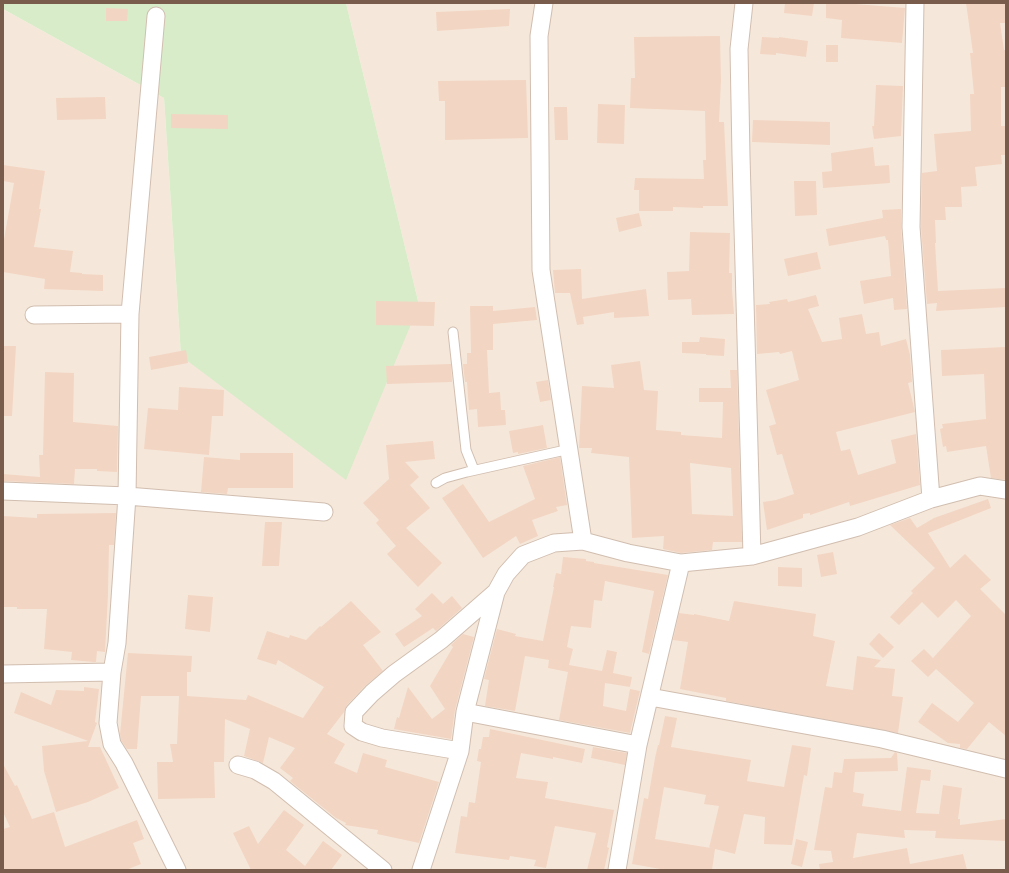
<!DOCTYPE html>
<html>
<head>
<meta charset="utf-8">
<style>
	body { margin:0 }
	#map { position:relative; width:1009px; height:873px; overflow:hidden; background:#fdf6ec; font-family:Poppins,sans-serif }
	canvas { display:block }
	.frame { position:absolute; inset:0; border:4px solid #7a5c4d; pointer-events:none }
</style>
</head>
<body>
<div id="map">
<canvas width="1009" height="873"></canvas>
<div class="frame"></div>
</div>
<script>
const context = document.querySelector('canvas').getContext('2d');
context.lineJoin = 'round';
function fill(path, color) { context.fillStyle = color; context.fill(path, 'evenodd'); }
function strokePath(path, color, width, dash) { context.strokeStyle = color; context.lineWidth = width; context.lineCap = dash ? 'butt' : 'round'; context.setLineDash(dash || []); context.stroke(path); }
fill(new Path2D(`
	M346,3H1006V870H3V9L164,98L181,356L419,305Z`), '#f5e8da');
fill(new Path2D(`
	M3,3H346L419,305L346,480L181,356L164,98L3,9Z`), '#d8ecc9');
fill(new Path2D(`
	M785,3H814L812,16L784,13Z
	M826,3H843L905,8L902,43L841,38L842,20L826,18Z
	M966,3H1006V23H1000L1004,50H1006V87H1001V126H1006V155H1001L1002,164L975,167L977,186L961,187L962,207H945L946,220H935L936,243H935L938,291L1005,288L1006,307L936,311L937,303L927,304L921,227L922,173L937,171L934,134L971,131L970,94H974L970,53H973Z
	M106,8L128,9L127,21H106Z
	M510,9L509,26L437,31L436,12Z
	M720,36L721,81L719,122H724L728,206H703V208L673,207V211H639V190H634L635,178L704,179L703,160H706L705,111L630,108L631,78H635L634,37Z
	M762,37L779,38V37L808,41L806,57L776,53V55L760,54Z
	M826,45H838V62H826Z
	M526,80L528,138L445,140V101H439L438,81Z
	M876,85L903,86L901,136L874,139L872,126H874Z
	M105,97L106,119L57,120L56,98Z
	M598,104L625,105L624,144L597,143Z
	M554,107H567L568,140H555Z
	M171,114L228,115V129L171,128Z
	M753,120L830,122V145L752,142Z
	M873,147L875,166L889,165L890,183L823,188L822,172L832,171L831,153Z
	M3,165L45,171L39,209H41L34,247L73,251L70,272L82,273V274L103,275V291L44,289L45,279L3,272V245L14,183L3,181Z
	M794,181H816L817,215L795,216Z
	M901,209V228L907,309L894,310L893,298L864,304L860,281L891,276L888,240H886L885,236L829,246L826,229L883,218L882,210Z
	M639,213L642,226L619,232L616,218Z
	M690,232L730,233L729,273H732V290L734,314L692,315L691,299L668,300L667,272L689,271Z
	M817,252L821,269L788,276L784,259Z
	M581,269L582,299L646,289L649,316L614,318V312L583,317L584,324L577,325L570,293H555L553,270Z
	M816,295L819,306L808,309L822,342L842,339L839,318L862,314L866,334L879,332L881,346L906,339L910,355L912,382L908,383L915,412L836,432L841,451L850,449L858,475L896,463L891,440L916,434L920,485L850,506L849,502L810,515V513L803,514V518L767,530L763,502L776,500L794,494L782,454L777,455L769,426L776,424L766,390L799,380L792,351L780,354L779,352L757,354L756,305L770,304L769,302L787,299L788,302Z
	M376,301L435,302L434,326L376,325Z
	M470,306H493V311L535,307L537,320L493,324V350H487L489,393L500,392L501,410H505L506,425L478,427L477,409L469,410L467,382H465L463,364H467V353H471Z
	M700,337L725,339L724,356L706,355V354L682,353V342H699Z
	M3,346H16L12,416H3Z
	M1006,347V480L991,478L986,446L947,452L946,446L943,447L940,429L943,428L942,424L986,419L984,374L942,376L941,350Z
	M186,350L188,363L151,370L149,357Z
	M640,361L644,390L658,391L656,430L681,432V435L722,438L723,402H699V388H731L730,370H737L742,542H713L712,550L681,553L663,549L664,536L632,538L629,457L591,453L592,448H579L582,386L614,388L611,365ZM690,463L731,468L733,516L692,514Z
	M451,364L452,382L387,384L386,366Z
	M45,372L74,373L73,422L118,426L117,472L97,471V469H75L74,484L3,481V474L40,477L39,455H43Z
	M548,380L551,400L540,402L536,382Z
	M179,387L224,390L223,416H212L209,455L144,449L148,408L178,410Z
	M543,425L547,448L518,454V452L513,453L509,431Z
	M433,441L435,459L405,462L419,477L410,485L430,508L406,528L442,563L418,587L387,554L396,546L376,523L379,520L363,503L389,479L386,445Z
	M240,453H293V488H228L227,494L201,492L204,457L240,460Z
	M560,457L567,505L556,507L558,511L532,520L538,536L520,544L516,536L483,558L442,498L463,484L489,522L535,499L523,466Z
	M988,499L991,508L928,533L950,568L965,554L991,580L980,589L1006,615V736L989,722L967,749L960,748V744L948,743L918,722L932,703L958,722L974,703L936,669L928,677L911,661L924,649L933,658L971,616L956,600L938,618L922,602L899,625L890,617L913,593L911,591L935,568L890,525L910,518L917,528L934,518Z
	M116,513L114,545H109L108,594L105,652L97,651L96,662H94L71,660L72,652L44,649L47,609H17V607H3V516L37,518V514Z
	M265,522H282L279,566H262Z
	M833,552L837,574L821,577L817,555Z
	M563,557L586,559V561L594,562V563L668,575L649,654L642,652L654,591L605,581L602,601L594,600L591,628L571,626L567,647L573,649L569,665L602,671L607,650L617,652L613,673L632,677L630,687L605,683L603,706L626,711L630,689L640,691L630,733L559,720L568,672L548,668L549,660L525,656L515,711L485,706L489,680L484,679L497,629L516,634L515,636L543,641L554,587H553L556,573L561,574Z
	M778,567L802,568V587L778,586Z
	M432,593L443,604L452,596L462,608L436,631L433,628L404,647L395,634L422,616L415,609Z
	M188,595L213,597L210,632L185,629Z
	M351,601L381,632L363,645L383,671L365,686L347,705L344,712L327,734L345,744L334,763L357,773L363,753L387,760L385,767L439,782L419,843L377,834L378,830L345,825L346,823L336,818L290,781L293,778L280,768L295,748L269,737L263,763L244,756L250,729L225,719L224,762H214L215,798L158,799L157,762H173L170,744H177L179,696H141L137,749H127L121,740L120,734L128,653L192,656L191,672H187V696L246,700L248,695L303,718L324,687L278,660L276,665L257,659L267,631L289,638L290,635L306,640L320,626L321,627Z
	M734,601L816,614L813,636L835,641L826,686L853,690L857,656L881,660L874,667L895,669L892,696L903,697L898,733L726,701V698L680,689L688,642L673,640L679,613L694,615V614L729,621Z
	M879,633L894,647L883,658L869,644Z
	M463,634L474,637L455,710L451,739L394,729L397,717L399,718L408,687L432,719L445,709L430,686L453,647L451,645Z
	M84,687L99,689L95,722L97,723L88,747H100L119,788L88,802L56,812L44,771L42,746L88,741L14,713L21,692L51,705L56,690L84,691Z
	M665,716L677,718L671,747L751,760L747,781L784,787L792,745L811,748L807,776L804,775L792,845L764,844L765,817L744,814L735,854L715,849L712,870H666L632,864L644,798L648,799L655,758L658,745H659ZM664,787L706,795L704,804L719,806L709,848H711L655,839Z
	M490,729L585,749L582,763L553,757V759L521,753L516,778L548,782L545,798L614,810L607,847L609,848L604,870H587L596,833L555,826L546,868L534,866L536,860L510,856L509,860L455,853L461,816L467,817L469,802L475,803L481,762L477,761L479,749H481L483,737H489Z
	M593,747L627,753L625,765L591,758Z
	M895,752L897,753L898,771L855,772L853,792L864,794L862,806L901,811L907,767L931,770L930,781L921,780L916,813L939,814L943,785L962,788L958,819H960V825L1006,819V841L935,838L936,831L904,830L905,838L857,833L853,858L907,848L910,864L963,854L967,870H820L819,864L833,862L831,851L814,850L825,787L832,788L834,772L842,773L844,759L891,758Z
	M3,764L15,786L17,785L32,819L54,812L65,847L137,820L144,839L133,843L141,864L126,870H3V829L10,827L3,812Z
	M284,810L304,825L286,850L305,866L323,841L342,855L331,870H251L233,833L249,826L258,844Z
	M796,839L808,842L802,867L791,864Z`), '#f3d5c3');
const service = new Path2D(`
	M453,332L466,450L474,470
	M436,483L445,478L467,472L570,449`);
const minor = new Path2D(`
	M544,3L539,36L541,270L583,541
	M744,3L739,49L741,156L752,556
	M915,3L911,227L931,499
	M156,16L130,314L127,496L117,643L112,672L108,723L112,744L124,763L177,870
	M34,315L130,314
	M3,491L127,496L324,512
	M3,674L112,672
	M650,697L882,739L1006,769
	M465,712L638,745
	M460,751L382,738L362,732L353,726L354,712L372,693L394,674L441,640L496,592L506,574L523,555L554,543L583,541L628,553L681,563L752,556L858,527L931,499L980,486L1006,490
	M238,765L255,770L274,781L383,870
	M421,870L460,751L465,712L496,592
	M617,870L638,745L681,563`);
strokePath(service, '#d1beb0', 11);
strokePath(minor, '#d1beb0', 19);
strokePath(service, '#fff', 9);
strokePath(minor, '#fff', 17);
</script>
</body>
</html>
